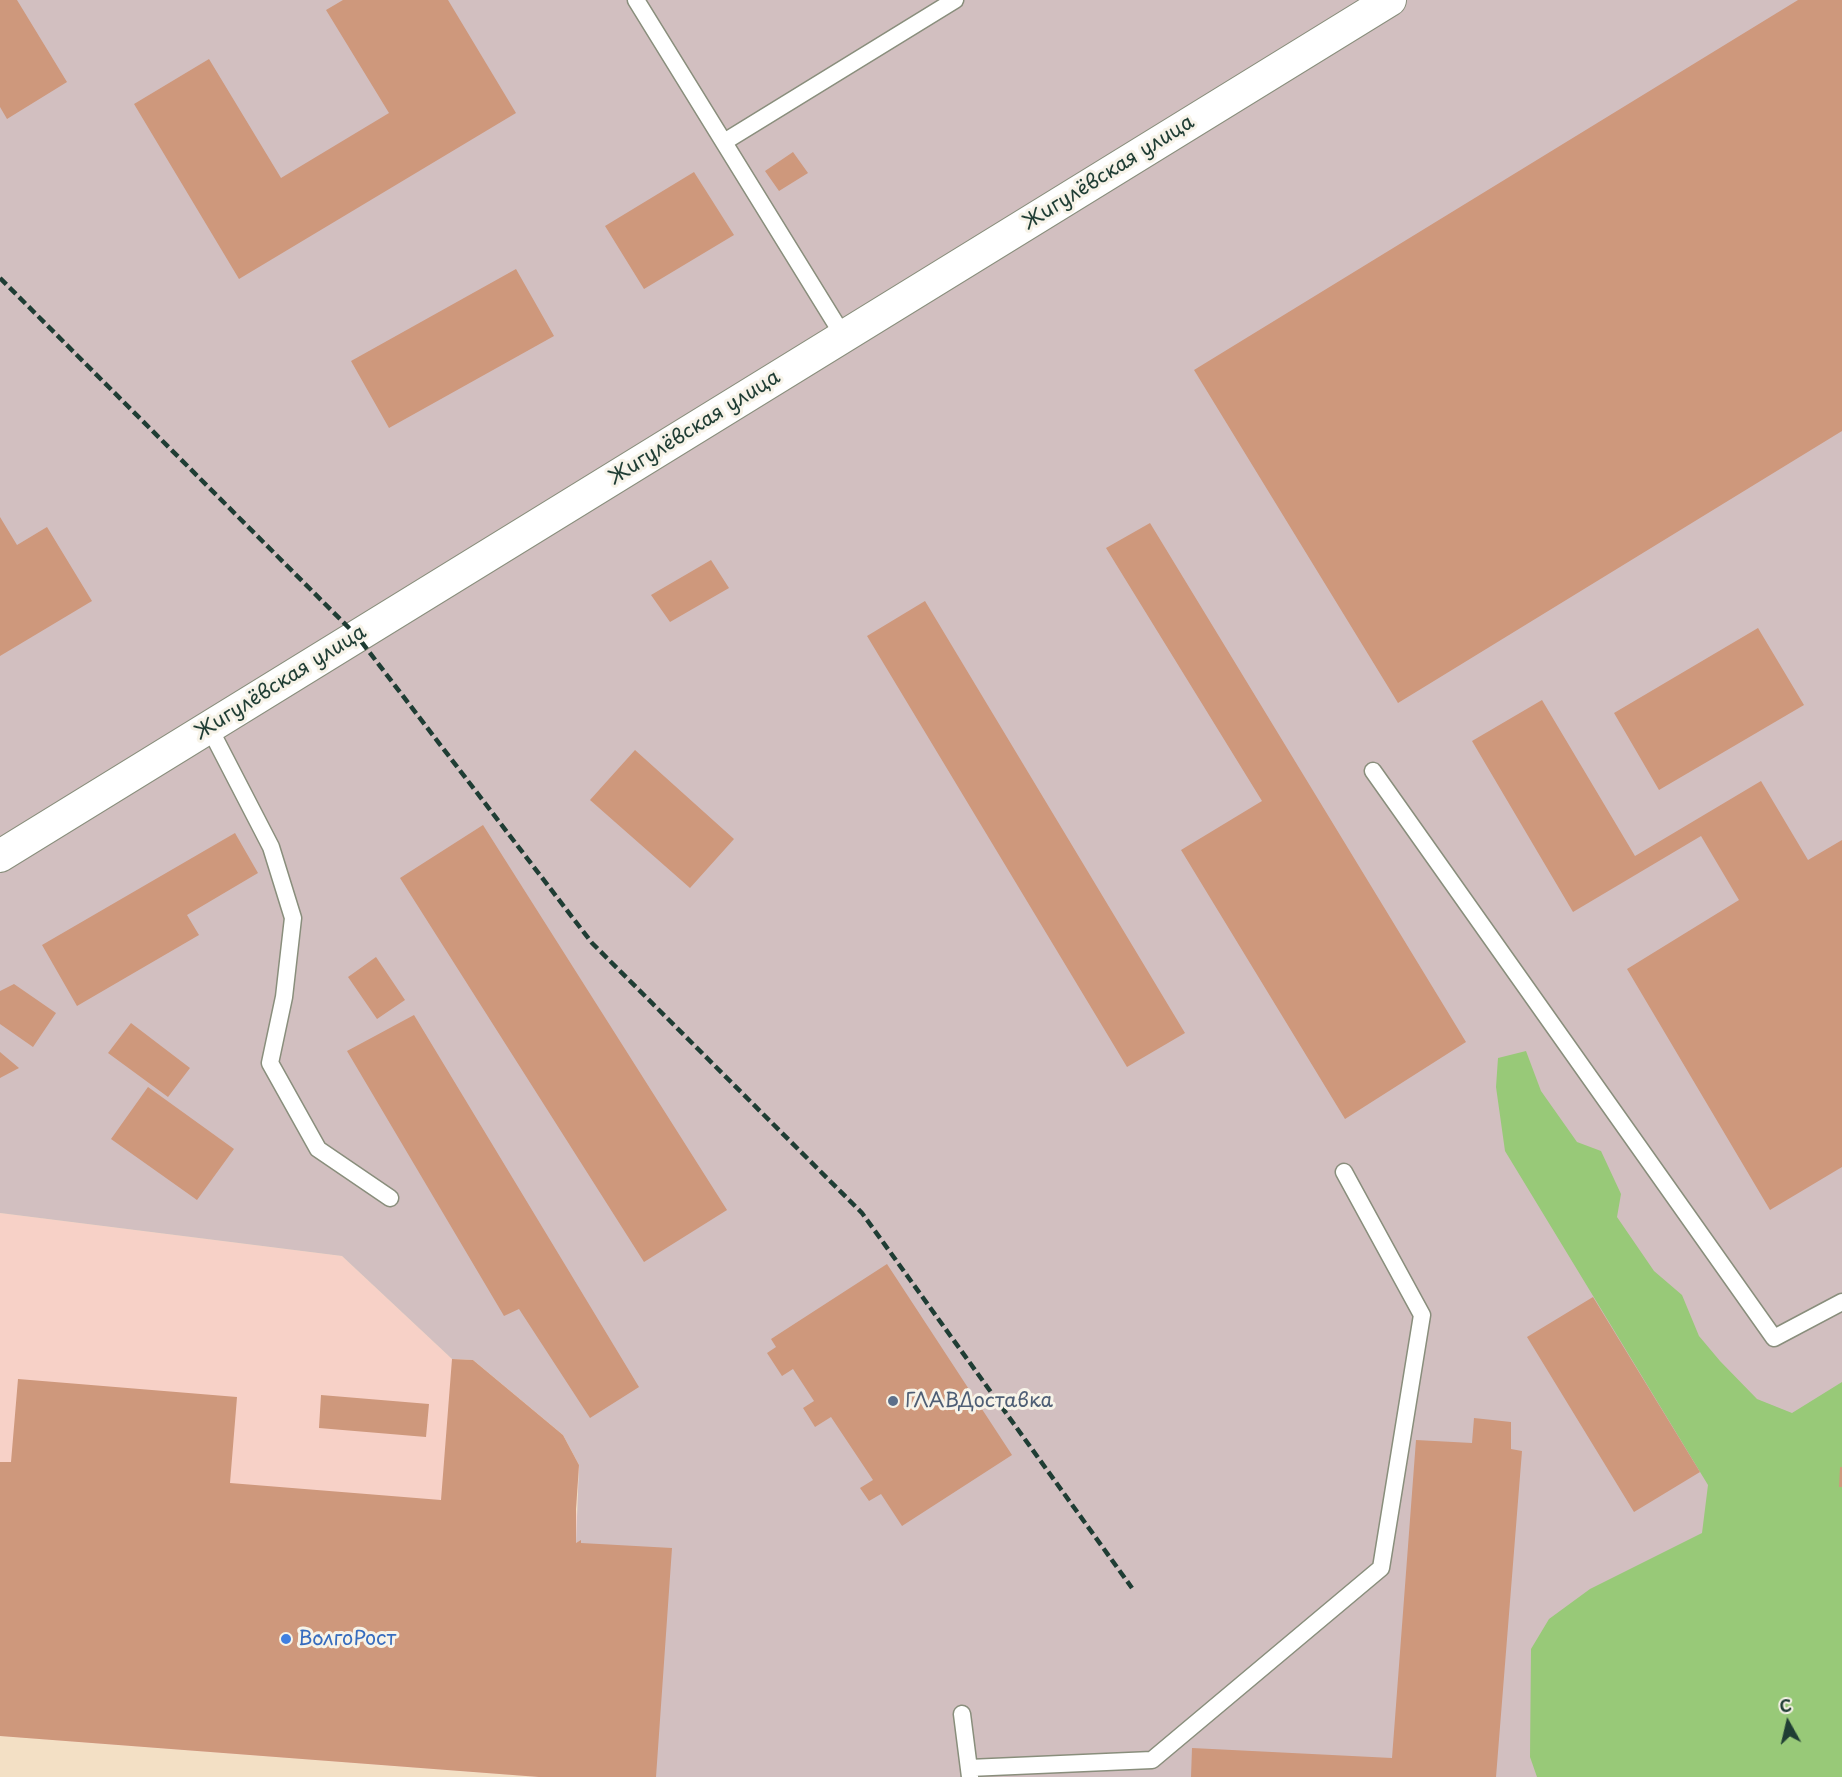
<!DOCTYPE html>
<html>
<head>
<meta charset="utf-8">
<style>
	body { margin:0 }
	#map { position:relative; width:1842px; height:1777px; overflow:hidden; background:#f3e0c5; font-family:"Playpen Sans",sans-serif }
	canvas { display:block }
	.north { position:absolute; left:1758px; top:1693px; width:60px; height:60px; -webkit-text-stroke:4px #f7f3e8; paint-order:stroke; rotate:352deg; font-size:16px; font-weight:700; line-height:24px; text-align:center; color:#1f3d34 }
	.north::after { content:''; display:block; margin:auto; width:21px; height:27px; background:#1f3d34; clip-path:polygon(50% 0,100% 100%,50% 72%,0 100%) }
</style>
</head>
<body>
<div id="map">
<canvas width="1842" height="1777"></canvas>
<div class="north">С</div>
</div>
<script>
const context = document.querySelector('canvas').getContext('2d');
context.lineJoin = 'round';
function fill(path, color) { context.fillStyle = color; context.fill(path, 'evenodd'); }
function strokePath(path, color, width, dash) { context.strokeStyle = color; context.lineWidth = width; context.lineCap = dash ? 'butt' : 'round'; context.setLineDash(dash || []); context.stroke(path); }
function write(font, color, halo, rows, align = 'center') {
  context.font = font + ' "Playpen Sans",sans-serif'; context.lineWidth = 6; context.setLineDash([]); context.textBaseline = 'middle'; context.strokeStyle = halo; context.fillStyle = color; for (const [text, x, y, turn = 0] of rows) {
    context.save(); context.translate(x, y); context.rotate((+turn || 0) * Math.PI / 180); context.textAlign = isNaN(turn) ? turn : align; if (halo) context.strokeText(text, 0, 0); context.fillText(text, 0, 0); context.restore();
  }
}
fill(new Path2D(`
	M0,1213L342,1256L452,1359L473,1360L563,1435L579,1465L576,1509L581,1540L561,1777H539L0,1736Z`), '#f7d1c7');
fill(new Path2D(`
	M0,0H1842V1777H561L581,1541L576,1543L579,1465L563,1435L473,1360L452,1359L342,1256L0,1213Z`), '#d2bfc0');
fill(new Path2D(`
	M1526,1051L1541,1091L1577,1142L1601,1151L1621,1194L1617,1217L1654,1271L1682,1295L1699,1336L1720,1361L1757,1399L1792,1413L1842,1382V1777H1537L1530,1757L1531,1649L1549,1619L1590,1589L1702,1533L1708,1485L1505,1151L1496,1087L1498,1058Z`), '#98c978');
fill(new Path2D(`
	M0,0H17L67,82L7,119L0,107Z
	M343,0H448L516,113L239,279L134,104L209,59L281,178L389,113L326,10Z
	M1798,0H1842V431L1398,703L1194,370Z
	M793,152L808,173L779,191L765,171Z
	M694,172L734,235L644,289L605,226Z
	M516,269L554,336L389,428L351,361Z
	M0,517L17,545L47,527L92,601L0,656Z
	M1150,523L1466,1042L1345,1119L1181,850L1262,801L1106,548Z
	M711,560L729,588L670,622L651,595Z
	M925,601L1185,1033L1127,1067L867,636Z
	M1758,628L1804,705L1659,790L1614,713Z
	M1542,700L1635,856L1761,781L1808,860L1842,840V1167L1770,1210L1627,969L1739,900L1701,836L1573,912L1472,741Z
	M635,750L734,839L690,888L590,800Z
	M483,825L727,1210L644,1262L400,878Z
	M235,833L258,873L187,915L199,935L77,1006L42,945Z
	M376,957L405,1000L377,1019L348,977Z
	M14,984L56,1013L33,1047L0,1024V991Z
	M414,1015L639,1387L590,1418L519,1309L504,1316L347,1051Z
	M131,1023L190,1068L168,1097L108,1053Z
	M0,1052L19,1068L0,1078Z
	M148,1087L234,1149L197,1200L111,1139Z
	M887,1264L1012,1455L902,1526L881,1494L869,1501L860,1488L873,1480L831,1417L815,1427L803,1408L814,1401L793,1369L782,1376L767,1353L776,1347L771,1339Z
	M1593,1297L1700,1472L1634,1512L1527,1337Z
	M452,1359L473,1360L563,1435L579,1465L576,1509V1543L581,1540V1543L672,1548L656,1777H539L0,1736V1462H11L18,1379L237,1397L230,1483L441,1500Z
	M321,1395L429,1404L426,1437L319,1428Z
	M1474,1418L1511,1422V1449L1522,1451L1496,1777H1191L1192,1748L1392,1758L1416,1440L1472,1443Z
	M1840,1467H1842V1487H1839Z`), '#ce987c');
const lane = new Path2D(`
	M636,0L844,337
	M724,142L955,0
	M209,727L271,847L293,918L284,997L270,1063L318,1149L390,1198
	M1373,771L1774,1338L1842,1302
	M962,1714L970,1777
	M969,1768L1152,1760L1381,1568L1422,1315L1344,1172`);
const street = new Path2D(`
	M0,856L1390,0`);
strokePath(lane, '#898e7c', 19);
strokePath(street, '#898e7c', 34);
strokePath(lane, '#fff', 16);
strokePath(street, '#fff', 32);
strokePath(new Path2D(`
	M0,278L357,636L592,943L862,1213L1132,1588`), '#1f3d34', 4.5, [9, 4.5]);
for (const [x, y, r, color] of [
	[893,1401,6,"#5c6f8a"],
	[286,1639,6,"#3f7fe0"]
]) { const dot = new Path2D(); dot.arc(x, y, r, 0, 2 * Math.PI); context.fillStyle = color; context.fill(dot); strokePath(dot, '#f7f3e8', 2); }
write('20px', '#1f3d34', '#f7f3e8', [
	["Жигулёвская улица",1109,173,-32],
	["Жигулёвская улица",695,428,-32],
	["Жигулёвская улица",281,683,-32]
]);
write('20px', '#4e5e75', '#f7f3e8', [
	["ГЛАВДоставка",905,1401]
], 'left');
write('20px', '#366cbe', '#f7f3e8', [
	["ВолгоРост",298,1639]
], 'left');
</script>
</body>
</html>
